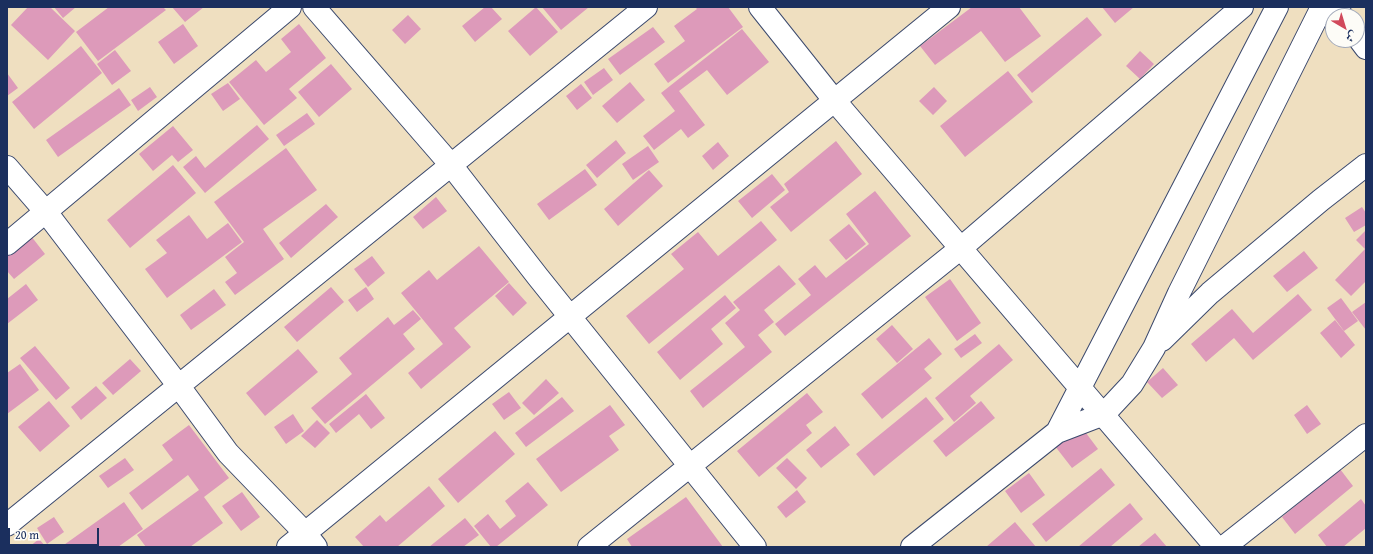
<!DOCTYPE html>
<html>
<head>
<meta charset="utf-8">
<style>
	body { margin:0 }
	#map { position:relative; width:1373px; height:554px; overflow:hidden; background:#efdfc0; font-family:"Gentium Book Plus",Amiri,serif }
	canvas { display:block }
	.frame { position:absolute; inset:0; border:8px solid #1b2f5e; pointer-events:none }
	.north { position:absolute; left:1325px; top:8px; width:40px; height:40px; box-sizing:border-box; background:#fdfcf7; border:1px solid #a3aaba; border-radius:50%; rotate:142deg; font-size:11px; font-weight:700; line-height:16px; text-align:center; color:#1b2f5e }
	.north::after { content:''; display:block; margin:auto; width:14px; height:18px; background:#d1495b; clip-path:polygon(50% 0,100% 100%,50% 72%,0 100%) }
	.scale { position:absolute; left:8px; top:528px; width:91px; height:18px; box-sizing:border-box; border:2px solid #1b2f5e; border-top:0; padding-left:5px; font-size:12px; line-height:14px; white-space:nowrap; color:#1b2f5e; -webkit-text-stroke:3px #fdfcf7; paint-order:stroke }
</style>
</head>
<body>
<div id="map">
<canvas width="1373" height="554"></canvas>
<div class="frame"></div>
<div class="north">ش</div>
<div class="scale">20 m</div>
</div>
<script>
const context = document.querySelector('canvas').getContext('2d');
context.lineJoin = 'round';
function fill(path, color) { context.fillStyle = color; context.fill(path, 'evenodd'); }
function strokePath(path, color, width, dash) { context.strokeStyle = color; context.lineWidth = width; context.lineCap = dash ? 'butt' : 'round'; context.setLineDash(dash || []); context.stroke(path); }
fill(new Path2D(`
	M28,7H50L75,31L48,60L11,25Z
	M54,7H76L63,18Z
	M109,7H163L166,10L98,61L76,32Z
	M172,7H204L185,22Z
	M485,7H491L502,19L475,42L462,26Z
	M536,7L558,32L530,56L508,31Z
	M542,7H589L561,30Z
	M695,7H728L743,27L668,83L654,64L685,41L674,26L697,9Z
	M972,7H1019L1041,36L1005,62L981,31L935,65L920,46Z
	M1102,7H1134L1115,23Z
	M408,15L421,29L405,44L392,30Z
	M1087,17L1102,35L1032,93L1017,75Z
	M183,24L198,46L174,64L158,42Z
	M299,24L326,58L289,89L297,98L264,125L229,82L256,60L266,72L291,52L281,39Z
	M653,27L665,42L620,75L608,59Z
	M742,29L769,62L727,95L707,70L679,91L705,125L688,138L681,129L654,150L643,136L675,111L661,93Z
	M81,46L102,73L34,129L12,102Z
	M115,50L131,71L112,85L97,64Z
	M1140,51L1154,64L1140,79L1126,66Z
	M331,64L352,89L319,117L298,92Z
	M604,68L613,80L593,95L584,82Z
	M1008,71L1033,102L965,157L940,126Z
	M7,73L18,88L7,96Z
	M630,82L645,100L617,123L602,106Z
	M228,83L240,99L223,111L211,94Z
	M581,84L592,98L577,110L566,96Z
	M150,87L157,97L138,111L131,100Z
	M934,87L947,101L933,115L919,101Z
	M119,88L131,105L58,157L46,140Z
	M307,113L315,124L284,146L276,135Z
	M257,125L269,139L205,193L183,167L196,156L205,168Z
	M173,126L193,150L178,162L172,155L153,171L139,154Z
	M616,140L626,153L597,178L586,165Z
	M836,141L862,174L791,232L770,207L789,192L784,184Z
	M718,142L729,156L713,170L702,156Z
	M648,146L659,162L633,180L622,164Z
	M286,148L317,190L263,229L284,259L235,295L225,282L237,273L225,257L244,242L214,202Z
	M173,165L196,193L130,248L107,220Z
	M585,169L597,185L549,220L537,204Z
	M649,170L663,186L618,226L604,209Z
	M772,174L785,190L752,218L738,201Z
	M875,191L911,236L785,336L775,324L811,295L798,279L815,265L826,278L869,244L846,214Z
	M436,197L447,211L423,229L413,217Z
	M326,204L338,217L291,258L279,243Z
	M1362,207L1366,213V225L1354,232L1345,218Z
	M189,215L207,239L228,223L242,242L167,298L145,269L167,253L156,240Z
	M761,221L777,240L649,344L626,316L684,269L671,254L698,232L718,256Z
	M849,224L866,244L846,260L829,240Z
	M1366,230V281L1351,296L1335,280L1365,249L1356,240Z
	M31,236L45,254L14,279L7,271V256Z
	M479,246L509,282L454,328L471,347L421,389L408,373L443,344L401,293L429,270L437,280Z
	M1304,251L1318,268L1287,292L1273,276Z
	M372,256L385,273L368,287L354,269Z
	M779,265L796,284L764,310L774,322L758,335L772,352L703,408L690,391L745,347L725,323L740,310L733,302Z
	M950,279L981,323L957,341L925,297Z
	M509,283L527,303L513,316L495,296Z
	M26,284L38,300L7,324V299Z
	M331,287L344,302L297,342L284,327Z
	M366,287L374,299L357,312L348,300Z
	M214,289L226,305L191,330L180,315Z
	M1298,294L1312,310L1253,360L1234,338L1206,362L1191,344L1232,309L1253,333Z
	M725,295L736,308L711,329L723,344L680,380L657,352Z
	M1341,298L1358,321L1344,331L1327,308Z
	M1366,302V330L1352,312Z
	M413,310L421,319L403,334L415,349L325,424L311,408L352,374L339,358L388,317L394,325Z
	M1335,320L1355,345L1341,358L1320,333Z
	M892,325L913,349L897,363L876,339Z
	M975,334L982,343L961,358L954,349Z
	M929,338L942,354L924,369L932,378L882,419L861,394Z
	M999,344L1013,360L970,396L976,403L954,422L935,398Z
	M35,346L70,388L56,400L20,358Z
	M298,349L318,372L265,416L246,393Z
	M130,359L141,371L113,395L102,383Z
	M20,364L39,390L7,414V373Z
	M1163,368L1178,385L1162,398L1147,382Z
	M546,379L559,393L534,415L522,403Z
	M96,386L107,398L81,420L71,407Z
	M509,392L521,408L504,420L492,404Z
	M807,393L823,412L806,425L812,433L759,477L737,451Z
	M366,394L385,418L371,429L359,414L336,433L329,424Z
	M562,397L574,411L526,447L515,433Z
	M926,397L944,419L874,476L856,454Z
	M49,401L70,426L40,452L18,427Z
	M981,401L995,418L946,457L933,441Z
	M610,405L625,425L609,436L619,450L561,492L536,459Z
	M1307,405L1321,424L1307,434L1294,415Z
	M293,414L304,431L286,444L274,427Z
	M317,420L330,433L315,448L301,436Z
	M1077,421L1098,449L1072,468L1051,441Z
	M189,425L229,478L204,497L223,523L190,547H146L137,535L199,490L188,475L142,510L129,493L173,460L162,445Z
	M835,426L850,445L821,468L806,450Z
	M495,431L515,454L458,503L438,479Z
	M125,458L134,470L108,488L99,476Z
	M787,458L807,478L796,489L776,468Z
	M1101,468L1115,485L1046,542L1032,524Z
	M1340,469L1353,486L1295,534L1282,517Z
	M1029,473L1045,495L1021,513L1005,491Z
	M528,482L548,505L496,547H491L474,526L488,514L500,529L516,516L505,501Z
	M429,486L445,506L397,547H364L355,537L380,515L386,522Z
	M797,490L806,502L786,518L777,507Z
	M242,492L260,517L241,531L222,506Z
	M686,497L723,547H632L627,539Z
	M1361,499L1366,506V528L1343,547H1327L1318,535Z
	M124,502L143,529L118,547H61Z
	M1130,503L1143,519L1110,547H1078Z
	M54,517L64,532L47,544L37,528Z
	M465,518L479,535L463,547H429Z
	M1015,522L1036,547H986Z
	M1155,533L1167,547H1138Z
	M39,539L46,547H29Z`), '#dd9aba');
const minor = new Path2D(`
	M314,7L451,165L538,277L755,547
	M760,7L834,100L1216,547
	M1334,7L1342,16
	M1357,36L1366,48
	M7,167L46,212L178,385L228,453L305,533L316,547
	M7,244L290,7
	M1162,340L1210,293L1321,200L1366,165
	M1057,432L1277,7
	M7,525L646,7
	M288,547L949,7
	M589,547L961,248L1242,7
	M912,547L1057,432L1104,414L1132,384L1154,348L1179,293L1322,7
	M1224,547L1366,435`);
strokePath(minor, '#3b496d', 24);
strokePath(minor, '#fff', 22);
</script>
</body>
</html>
